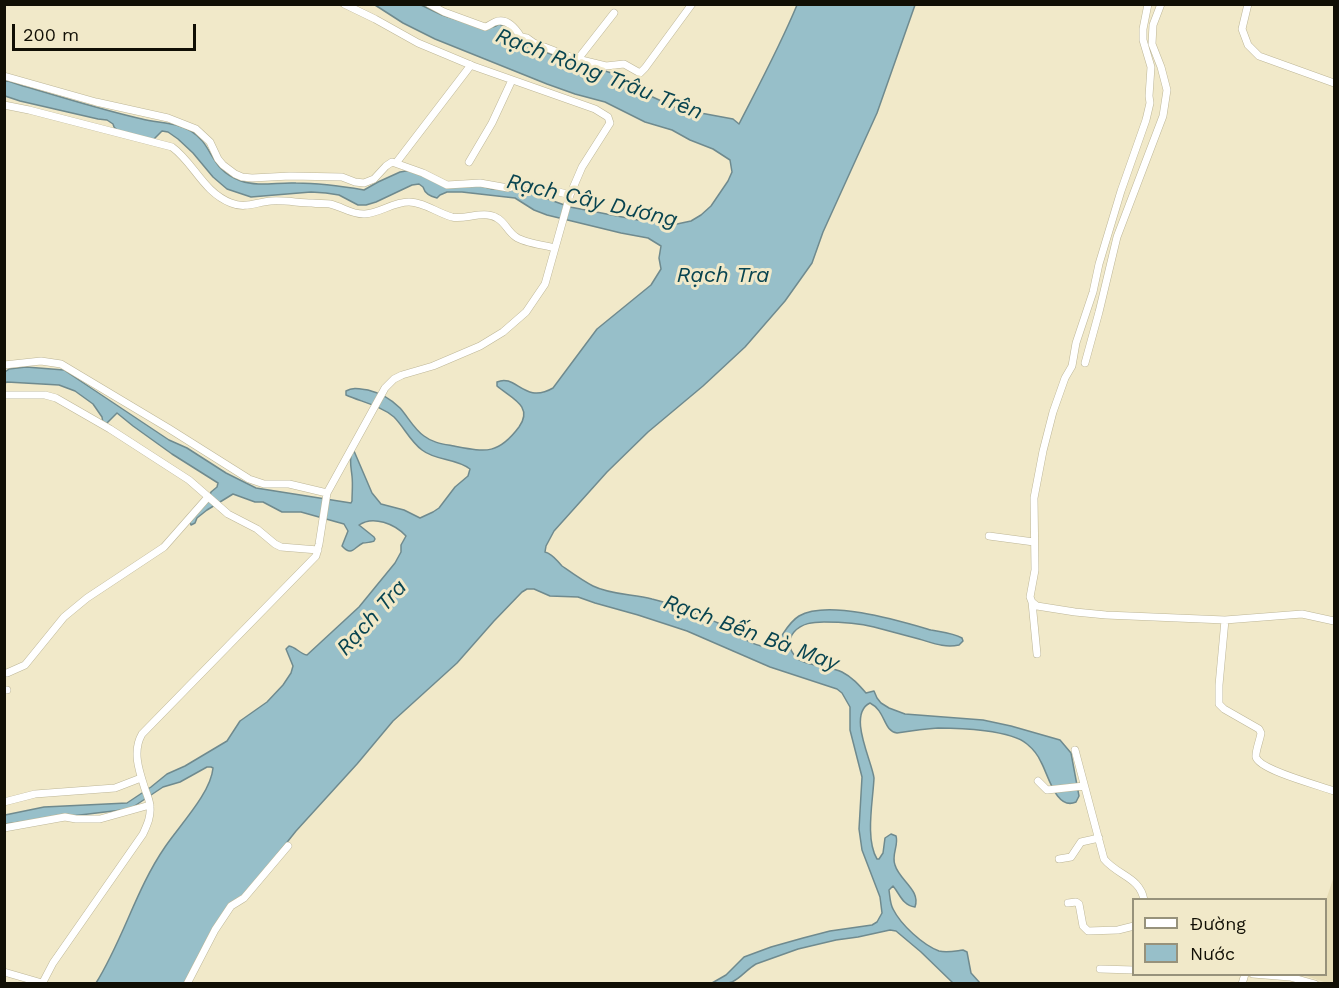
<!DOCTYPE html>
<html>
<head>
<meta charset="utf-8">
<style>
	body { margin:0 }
	#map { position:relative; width:1339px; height:988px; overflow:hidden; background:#f1e9c9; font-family:"Work Sans",sans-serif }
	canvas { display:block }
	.frame { position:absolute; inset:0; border:6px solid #110f05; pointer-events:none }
	.legend { position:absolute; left:1132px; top:898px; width:195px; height:78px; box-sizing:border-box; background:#f1e9c9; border:2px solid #97927b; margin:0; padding:8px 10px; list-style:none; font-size:18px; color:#110f05 }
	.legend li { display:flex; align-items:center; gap:12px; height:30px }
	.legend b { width:30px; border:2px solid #97927b }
	.scale { position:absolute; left:12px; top:24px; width:184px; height:27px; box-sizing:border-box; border:3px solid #110f05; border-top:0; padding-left:8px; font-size:18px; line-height:21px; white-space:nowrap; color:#110f05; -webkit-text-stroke:4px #f1e9c9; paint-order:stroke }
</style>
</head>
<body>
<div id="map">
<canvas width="1339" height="988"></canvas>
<div class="frame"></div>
<ul class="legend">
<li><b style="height:8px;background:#fff"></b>Đường</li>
<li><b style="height:16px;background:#97bfc9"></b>Nước</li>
</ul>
<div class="scale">200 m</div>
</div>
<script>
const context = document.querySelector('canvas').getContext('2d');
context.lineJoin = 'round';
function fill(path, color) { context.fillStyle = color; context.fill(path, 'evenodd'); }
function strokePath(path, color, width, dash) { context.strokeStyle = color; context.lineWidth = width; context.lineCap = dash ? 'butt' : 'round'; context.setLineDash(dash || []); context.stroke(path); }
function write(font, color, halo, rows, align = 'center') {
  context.font = font + ' "Work Sans",sans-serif'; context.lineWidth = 6; context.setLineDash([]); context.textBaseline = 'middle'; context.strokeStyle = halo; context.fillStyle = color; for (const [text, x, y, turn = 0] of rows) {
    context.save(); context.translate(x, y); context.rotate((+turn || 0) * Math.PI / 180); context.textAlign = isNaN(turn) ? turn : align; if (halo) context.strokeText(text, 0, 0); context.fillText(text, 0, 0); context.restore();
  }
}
fill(new Path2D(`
	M1334,876V983L1330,984L1303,975L1326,974V900Z`), '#e6dcb5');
const water = new Path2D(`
	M375,5H421L442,15L486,29L496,26L499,24L509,28L525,44L558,57L615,74L646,94L679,109L733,119L739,124C759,85 780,46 797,5H915L877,113L823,232L812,263L785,301L745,347L703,386L648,432L607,472L554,531L546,546L545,552C553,554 556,560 562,566C572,573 583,581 593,586C611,595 633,594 652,599C674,604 697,614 718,623C736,632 751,648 772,647C783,638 786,624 799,616C828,599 900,621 931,630C941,632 953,633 962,638L963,641L959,645C944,648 933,643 919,639C904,635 889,631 874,627C858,623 840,622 824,622C813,622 802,623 794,632C788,639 788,648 795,656C802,666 830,666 842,672C852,677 859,685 866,693L874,691L877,698L881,703L889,708L905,714L983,720L1011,726L1060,740L1071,753L1079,796L1076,802C1056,811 1048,774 1041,762C1038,755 1033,749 1027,744C1011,730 960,728 938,728C924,729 910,731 897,733C883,731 886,711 870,703C847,714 872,761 874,778C873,801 865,839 877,859H879L883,853L885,838L891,834L896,836C899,845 891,855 895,865C899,880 921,890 915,907C902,905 900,894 893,886L889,890C890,897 890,904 893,909C901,925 923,945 939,951C947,953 955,951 963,950L967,952L971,973L980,983H953L921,952L896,931L890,930L858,937L836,940L798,949L756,964C747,969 741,978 732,982C726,985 718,983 712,983L726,975L744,957L771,947L803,938L830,931L872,925L877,922L882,913L880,897L862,850L859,829L862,777L850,730V707L842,693L837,689L770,667L687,631L638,615L595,603L578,597L550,596L534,589H527L522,592L494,621L457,663L393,721L357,764L296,831L245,895L228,909L185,983H96C123,940 136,889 165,847C179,826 211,793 213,768L211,767H207L180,782L163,787L130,809L5,824V815L44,807L127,803L151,787L167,774L185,766L227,741L240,721L267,702L283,685L291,673L293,666L286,649L289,646C296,647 300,654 307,655L359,607L395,563L401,552V545L406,536C395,524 373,515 359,525L374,537L375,539L374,541C373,542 364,543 363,543C354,547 352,557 342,546L348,531L344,524L301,512H282L263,502H255L233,494L207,510L197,518L195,523L191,525L190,522L209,498L211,492L217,487L218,483L172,454L133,426L117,413L106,424L103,423L102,417L93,404L75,391L59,385L7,382L5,383V372L9,369L26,367L64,370L169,440L187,448L226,473L256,488L351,503L352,501C352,493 353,484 352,476C351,467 349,460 352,451H354L372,493L381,504L404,510L420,518L433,512L439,508L455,487L468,476L470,469C456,458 436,461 422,450C410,441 404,427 394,417C381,406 362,402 346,395V391C353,387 360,389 368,390C380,393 391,399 400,408C408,417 414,429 424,436C433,443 443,444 454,446C486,452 498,455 519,427C534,406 511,398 497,386V382C516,373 524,405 553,388L597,329L651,285L661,269L659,258L661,246L648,238L621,233L547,215L534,210L515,198L462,192H447L440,195L437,198C430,196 425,194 423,187L419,184L412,185L376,202L366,205H358L339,195L326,193L311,192L251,197L227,189L213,177L193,153L178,139L168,132L162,131L153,140L118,131L114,127L113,124L107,120L98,119L20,101L5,96V80L23,86C62,97 102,110 142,119C158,123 176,122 191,131C214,145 209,170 241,181C258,187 278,182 296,183C319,183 341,186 364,190L378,182L400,172L406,171H414L446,187L478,185L492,189H512L523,187L542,197L570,207L638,220H652L677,224L691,221L701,215L711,206L728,181L732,172L730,160L713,149L690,140L672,130L645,122L605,102L575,94L547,84L435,39L403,23Z`);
fill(water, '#97bfc9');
strokePath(water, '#6f8a8e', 1.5);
const street = new Path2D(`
	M429,4L444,12L485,27C489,26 492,23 495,22C507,17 516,29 521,37L527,38L534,43L573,58L606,66L624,64L640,73L645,68L692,4
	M1248,4L1242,29L1248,45L1259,56L1334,83
	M578,59L614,13
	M4,76L96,102L168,118L196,129L210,142L218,159L223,165L235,174L242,177L252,178L290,176L342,177L355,182L364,183L374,179L386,166L392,162L423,173L447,185L480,183L508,188L526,183L570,195
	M4,105L29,110L172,147C194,163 203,192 231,203C245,209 257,202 271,201C285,200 299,203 312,203C318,204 325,203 330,204C343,207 352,215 365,214C380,213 393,202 409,202C424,202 437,213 452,217C465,220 484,210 497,218C505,222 508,232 516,237C524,243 544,245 555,248
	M469,162L492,123L512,80
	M396,163L471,65
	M1085,363L1099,312L1117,237L1163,116L1167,90L1161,67L1152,44L1153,25L1161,4
	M4,365L41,361L61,364L168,428L249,479L264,484H289L327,493
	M4,395H45L56,398L110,429L189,480L228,514L257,529L275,544L281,547L318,550
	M989,536L1034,542
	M1032,602L1037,606L1075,612L1106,615L1225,620L1302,614L1334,621
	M1225,620L1219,685V704L1224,709L1259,729L1261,733C1260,740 1255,752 1256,757C1259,770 1321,786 1334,791
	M1037,654L1032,602L1030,597L1035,570L1034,498L1043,451L1053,412L1065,378L1072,366L1076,343L1093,292L1099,264L1121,191L1146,120L1150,103L1149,96L1151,67L1143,40V29L1148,4
	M4,673H7L25,665L64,617L87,598L164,547L208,497
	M4,690H7
	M1075,750L1104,859C1118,876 1140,877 1144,900
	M1038,781L1047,790L1084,786
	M4,802L35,794L115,788L141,778
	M4,828L65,817L76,819H100L150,805
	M1059,859L1071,857L1081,842L1099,838
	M1068,903L1076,902L1079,904L1083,926L1088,931L1118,930L1134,926
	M1100,969L1134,970
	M4,972L42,983
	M1253,974L1290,977L1315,984
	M42,984L53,963L143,834C147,825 151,817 150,807C150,801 147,795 145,789C139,771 132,751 142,734L316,556L319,544L327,493L385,388L394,379L402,375L433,366L480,346L503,332L526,312L545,284L570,195L582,167L610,123L608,117L595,109L473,66L442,53L418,43L375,19L344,4
	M187,984L215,930L231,906L244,898L288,846
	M1242,984L1245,974`);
strokePath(street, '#bdb697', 8);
strokePath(street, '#fff', 7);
write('italic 22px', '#084450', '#f1e9c9', [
	["Rạch Ròng Trâu Trên",599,74,21],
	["Rạch Cây Dương",592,201,13],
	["Rạch Tra",723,276],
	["Rạch Tra",372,618,-48],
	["Rạch Bến Bà May",751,633,20]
]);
</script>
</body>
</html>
